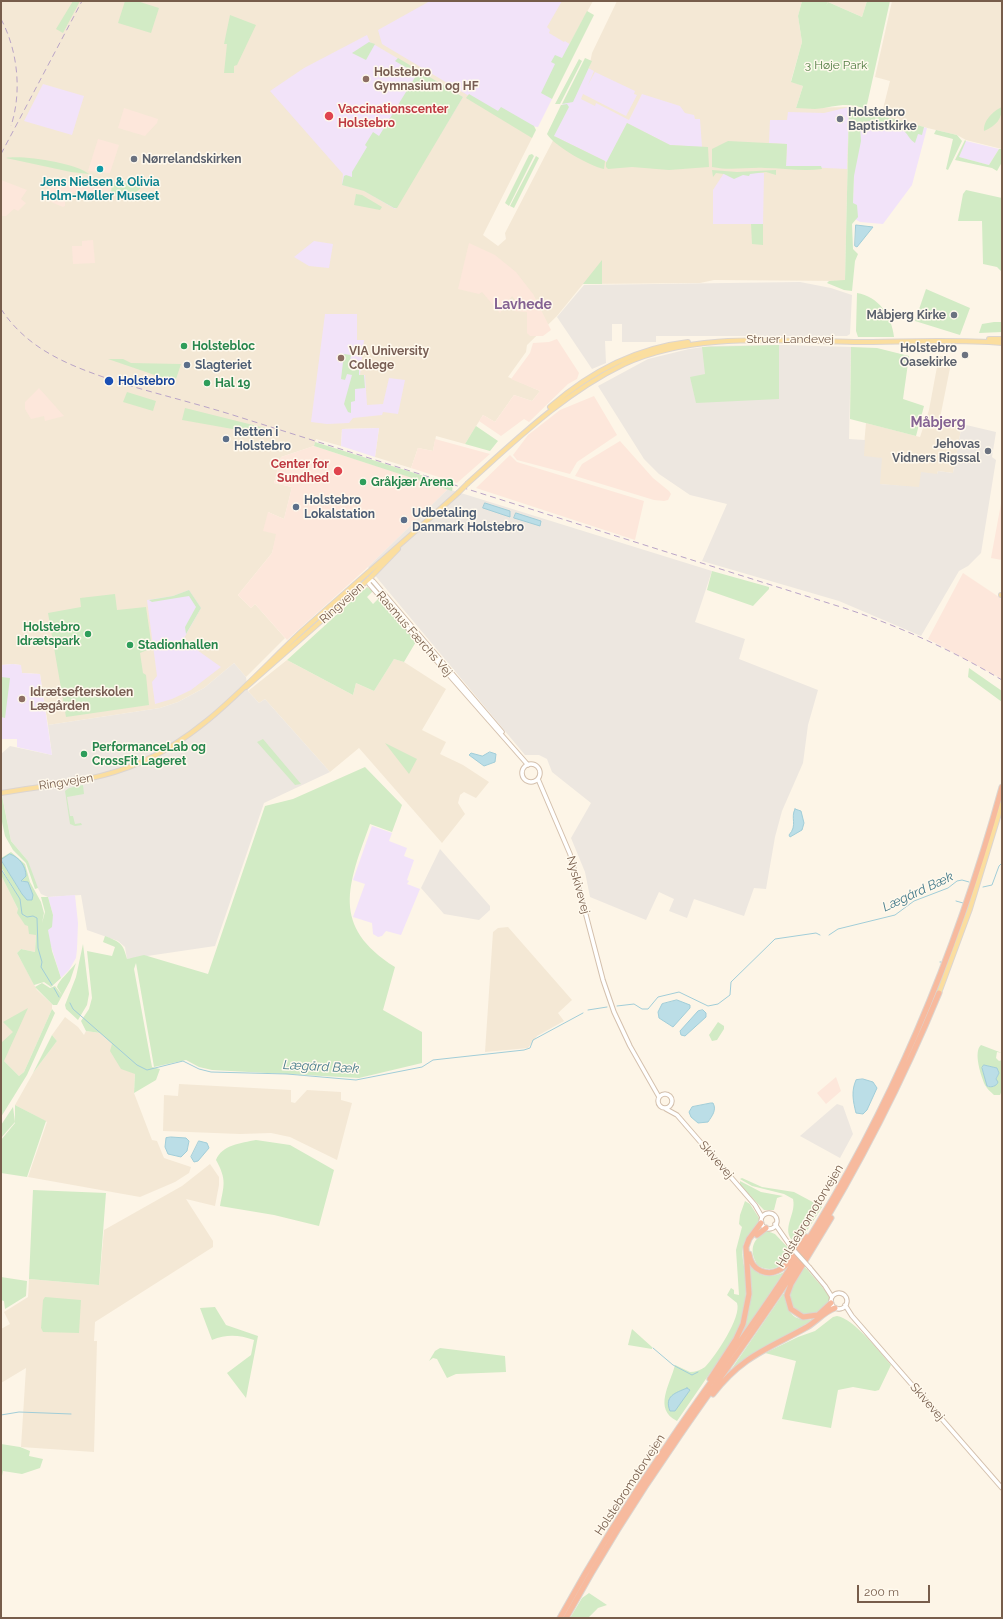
<!DOCTYPE html>
<html>
<head>
<meta charset="utf-8">
<style>
	body { margin:0 }
	#map { position:relative; width:1003px; height:1619px; overflow:hidden; background:#fdf5e7; font-family:Raleway,sans-serif }
	canvas { display:block }
	.frame { position:absolute; inset:0; border:2px solid #775d4b; pointer-events:none }
	.scale { position:absolute; left:857px; top:1585px; width:73px; height:18px; box-sizing:border-box; border:2px solid #775d4b; border-top:0; padding-left:5px; font-size:12px; line-height:14px; white-space:nowrap; color:#775d4b; -webkit-text-stroke:3px #fff9ed; paint-order:stroke }
</style>
</head>
<body>
<div id="map">
<canvas width="1003" height="1619"></canvas>
<div class="frame"></div>
<div class="scale">200 m</div>
</div>
<script>
const context = document.querySelector('canvas').getContext('2d');
context.lineJoin = 'round';
function fill(path, color) { context.fillStyle = color; context.fill(path, 'evenodd'); }
function strokePath(path, color, width, dash) { context.strokeStyle = color; context.lineWidth = width; context.lineCap = dash ? 'butt' : 'round'; context.setLineDash(dash || []); context.stroke(path); }
function write(font, color, halo, rows, align = 'center') {
  context.font = font + ' Raleway,sans-serif'; context.lineWidth = 3; context.setLineDash([]); context.textBaseline = 'middle'; context.strokeStyle = halo; context.fillStyle = color; for (const [text, x, y, turn = 0] of rows) {
    context.save(); context.translate(x, y); context.rotate((+turn || 0) * Math.PI / 180); context.textAlign = isNaN(turn) ? turn : align; if (halo) context.strokeText(text, 0, 0); context.fillText(text, 0, 0); context.restore();
  }
}
fill(new Path2D(`
	M1,1H593L562,58L534,126L532,138L483,235L498,246L506,239L505,233L588,73L592,53L617,1H802L798,16L802,42L791,81L803,86L796,108L849,107L845,281L714,280L700,283L583,284L557,316L527,345L526,352L508,377L540,391L532,401L514,395L495,422L483,415L465,444L436,436L433,451L418,448L411,468L375,457L379,428L342,429L341,446L316,439L314,446L281,457L274,483L292,487L284,519L268,512L277,534L272,553L238,595L251,608L255,604L285,638L246,677L234,663L204,688L178,702L160,708L48,725L40,674L22,673L20,665L13,664L1,665Z
	M812,1H867L862,17L828,2L827,6Z
	M892,1H1002V149L966,140L957,135L881,117L890,81L875,77Z
	M939,356L952,358L940,418L962,424L953,473L938,471L937,474L919,488L880,484L863,456L866,423L920,437L929,410Z
	M394,659L404,662L446,689L422,730L446,742L440,754L463,765L489,782L476,798L464,792L460,795L458,803L465,814L442,843L359,748L330,772L265,699L259,703L248,691L287,660L353,695L356,683L374,691Z
	M1,875L18,909L36,935L35,952L21,949L17,953L37,990L52,1004V1009L24,1072L19,1076L1,1058Z
	M508,927L572,1000L558,1013L564,1021L537,1036L528,1048L485,1052L493,932L498,928Z
	M65,1017L78,1027L84,1035L86,1031L100,1033L112,1044L135,1074L134,1093L152,1140L157,1141L164,1158L191,1167L189,1173L175,1182L140,1197L28,1177L47,1122L15,1105L33,1073L57,1041L52,1035Z
	M179,1084L291,1090V1102L295,1103L307,1090L341,1092V1100L352,1103L337,1160L290,1137L271,1133L240,1134L163,1131L164,1095L178,1096Z
	M210,1164L219,1177V1185L215,1206L186,1199L213,1241V1247L95,1322L94,1341H97L94,1452L21,1447L26,1368L1,1383V1329L10,1324L4,1312L28,1297L29,1279L99,1285L104,1230L182,1186Z`), '#f4e8d5');
fill(new Path2D(`
	M124,108L158,119L157,123L145,136L118,128Z
	M98,139L119,145L110,173L88,171Z
	M1,180L27,190L21,199L26,203L18,211L14,209L6,216H1Z
	M77,180L112,183L111,194L65,193V206L63,207L49,201L48,183Z
	M93,240L95,263L73,264L72,246H82V241Z
	M469,243L495,255L516,272L533,294L551,330L543,336H530L527,333V312L513,311L518,303L512,296L500,313L482,292L479,294L458,289Z
	M557,339L579,373L577,379L568,384L529,422L524,419L501,436L479,421L483,415L495,422L514,395L532,401L540,391L511,379L530,353L533,343L549,342Z
	M39,388L64,416L45,421L44,416L31,419L25,409V402Z
	M594,396L617,435L577,462L570,474L517,460L513,455L528,435L560,410Z
	M435,439L490,454L457,483L411,468L418,448L433,451Z
	M620,441L653,478L669,491L671,494L668,500L664,501L654,500L575,476L582,464Z
	M314,446L448,489L368,567L287,640L255,604L251,608L238,595L272,553L276,534L263,531L268,512L284,519L292,487L274,483L281,457Z
	M510,455L517,462L644,501L635,540L476,488Z
	M1002,498V560L991,558Z
	M963,573L1002,599V679L928,639Z
	M836,1077L841,1091L826,1104L817,1093Z`), '#fde7db');
fill(new Path2D(`
	M800,282L831,288L852,295L850,334L847,336H656V342H622V324H612V341H605L606,363L592,369L557,317L584,285Z
	M786,345L851,347L849,439L865,440L864,456L882,458L880,484L919,487L921,472L937,474L938,471L953,473L962,424L996,432L992,457L996,460L981,553L968,566L959,571L921,636L839,601L702,561L727,504L690,495L659,474L644,459L598,386L648,359L689,349L710,346Z
	M448,489L712,571L695,622L745,639L739,659L818,690L808,725L803,763L782,811L775,837L766,889L754,888L744,916L694,899L687,918L669,911L674,899L659,892L646,920L590,897L585,872L571,838L591,803L552,772L547,759L539,755H525L368,567Z
	M234,663L246,677L248,691L259,703L265,699L330,772L264,803L215,946L127,959L125,947L118,941L87,930L81,895L48,897L41,894L34,881L28,861L11,841L1,790V754L10,746L52,755L48,725L160,708L178,702L204,688Z
	M440,849L490,906V910L479,920L444,914L421,888Z
	M837,1104L843,1106L853,1134L840,1158L800,1136Z`), '#ede7e0');
fill(new Path2D(`
	M430,1H562L547,27L550,30L549,33L564,42L565,41L571,45L546,95L552,99L538,127L516,124L382,44L378,30Z
	M367,35L370,42L463,97L395,209L363,190L342,185L343,174L270,91L304,68Z
	M582,65L594,71L588,85L595,72L635,91L634,94L637,95L626,116L583,94L581,99L595,106L596,103L629,120L642,94L680,106L685,113L694,115L695,119H700L702,147L670,145L627,123L607,162L548,133Z
	M43,84L84,96L72,135L24,121Z
	M849,107L847,169L786,166L787,144L769,143L770,120H787L788,112L824,113Z
	M864,115L927,128L912,185L883,224L860,222L855,219L853,203L855,127Z
	M966,141L999,149L989,165L958,157Z
	M724,173H764L763,224H713V190Z
	M314,241L333,244L329,268L309,266L294,257Z
	M325,314H357V340H364L360,375H365L367,405L383,404L389,378L405,380L398,414L383,412L382,415L353,418L349,423L327,424L311,422Z
	M379,428L375,457L341,446L342,429Z
	M189,590L201,608L183,640L221,667L191,690L172,699L155,704L152,682L157,676L147,600L173,596Z
	M13,664L21,665L22,673L40,674L52,755L17,747V739H1V665Z
	M372,826L392,833L389,841L407,848L404,856L414,860L407,880L409,881L407,884L420,889L401,935L386,931L382,936L378,937L373,934L372,923L353,917L365,884L353,880Z
	M75,895L78,923L77,949L76,958L69,970L61,978L49,940L48,930L53,915L48,897Z`), '#f2e3f9');
fill(new Path2D(`
	M73,1H80L63,33L56,29Z
	M125,1H137L159,8L151,33L118,23Z
	M802,1H828L826,6L828,2L862,17L867,1H890L866,109C846,101 835,107 815,109C809,109 802,108 796,108L803,86L791,82L802,42L798,16Z
	M587,11L594,15L552,99L541,93L555,64L551,62L555,55L562,58Z
	M230,15L256,25L237,65L234,66V73H224L227,44H224Z
	M369,42L375,44L366,60L352,53Z
	M398,58L463,97L397,208H394L364,191L342,185L344,176L346,175L352,177V172L367,147L365,145L373,132L379,136L417,74L395,61Z
	M585,58L592,61L573,102L562,104Z
	M579,59L582,61L560,104H555Z
	M469,94L498,111L501,107L534,126L536,130L532,138L466,98Z
	M567,104L569,107L554,136L605,161L604,169C590,166 554,146 547,134L561,105Z
	M849,107L924,127L922,135L918,134L915,143C905,136 908,126 889,129L887,124C879,121 867,119 860,125L861,141L854,176L853,203L857,205L858,217L852,224L853,249L858,254L855,261L852,291L844,290L827,283L829,281L845,280Z
	M1002,107C1002,119 996,126 984,131C983,121 993,111 1002,107Z
	M627,123L670,145L708,147L709,167L669,170L632,167L608,169L606,167V163Z
	M936,130L957,135L962,141L948,170L946,169L953,139L934,134Z
	M965,140L966,141L959,157L989,165L999,149H1002V162L997,171L992,168L955,160Z
	M728,141L787,144L786,166H821L822,169C803,172 784,168 765,168C747,167 731,171 712,167V149Z
	M532,154L534,156L509,206L505,203L529,155Z
	M536,156L539,158L514,208L510,206Z
	M6,158C23,155 75,163 89,174L71,172Z
	M712,170L737,172L776,170V175L766,172L750,174L749,176L743,175L734,179L724,174L716,173L713,177Z
	M112,183H143L142,187L134,194H111Z
	M966,190L1002,198V272L997,267L983,264L982,221H958L963,194Z
	M356,194L362,195L382,207L380,210L354,205Z
	M751,224H763V245L752,244Z
	M602,260V284H583Z
	M926,289L970,308L960,335L915,321Z
	M857,293C878,296 892,316 894,337H858L856,331Z
	M994,322H1002V332L979,333L982,324Z
	M779,345V399L696,403L690,377L705,374L702,347Z
	M851,347L877,348L909,356L903,399L924,406L916,436L850,419Z
	M344,354L351,355L349,368L359,370V375H364L365,388L355,389V401L351,402V413L348,412L344,404L352,375L347,374L345,380L341,379Z
	M108,359H123L131,363L181,364L175,382Z
	M127,392L156,401L153,411L123,402Z
	M185,408L273,430L272,436L182,420Z
	M476,426L498,441L490,451L465,444Z
	M315,442L453,485L452,491L314,446Z
	M712,571L769,587V589L753,606L707,590Z
	M367,587L373,591L367,597L373,604L379,598L417,640L404,662L394,659L374,691L356,683L353,695L287,660Z
	M189,590L201,608L186,634L185,627L196,607L189,596L152,602L149,600L173,596Z
	M115,594L117,610L146,607L152,648L140,653L143,673L146,675L149,705L66,717L48,613L81,607L80,598Z
	M969,668L1002,691V702L968,677Z
	M1,677L10,678L5,718L1,717Z
	M263,739L301,784L295,785L257,742Z
	M385,743L417,759L409,774Z
	M365,767L402,805L392,832L370,824C348,885 330,926 395,967L383,1010L422,1032V1063L359,1078L212,1070L199,1067L186,1060L154,1067L136,963L134,969L152,1067L160,1069L156,1080L134,1093L135,1074L121,1069L110,1051L112,1044L100,1033L86,1031L81,1021L89,1009L92,998L87,951L112,956L115,947L103,942L105,936C120,942 123,943 127,959L144,955L208,974L265,806L293,799Z
	M83,785L84,794L67,797L70,816H73L75,824L81,823L82,825L75,826L70,824L65,791L69,788Z
	M2,796L11,841L28,861L38,888L35,889L26,863L13,850L5,836L1,817Z
	M11,852L25,864L30,882L41,902L44,913L42,923L45,912L41,897H48L53,915L52,927L48,930L52,951L61,978L51,987L44,982L34,985L17,953L21,949L35,952L36,935L29,934L28,926L25,925L17,913L18,909L1,875V869L15,892L1,867V858ZM1,860L26,876L21,880L25,882L22,894Z
	M83,944L89,994L87,1005L78,1020L66,1009L65,1005L76,977Z
	M76,963L70,981L57,1005H53L35,987L42,983L50,988L55,986L62,995L57,987C58,981 71,970 76,963Z
	M28,1008L4,1061L19,1076L24,1072L52,1009L55,1013L27,1075L1,1117V1043L13,1032L3,1022Z
	M718,1022L724,1026V1029L717,1040L712,1041L709,1035Z
	M52,1035L57,1041L33,1073Z
	M981,1045L1002,1053L997,1052L996,1058L999,1061L1002,1060V1090L1000,1095H994C991,1092 987,1089 985,1085C981,1076 973,1052 981,1045ZM984,1065L997,1068L999,1073L993,1087H988L982,1068Z
	M15,1105L46,1121L27,1177L1,1173V1140L15,1123Z
	M13,1107L15,1122L1,1138V1125Z
	M256,1140L290,1145L334,1170L319,1226L274,1215L220,1206C224,1185 227,1180 216,1160C222,1145 241,1143 256,1140Z
	M742,1178L762,1187L794,1192L822,1207L798,1245C777,1232 797,1216 793,1199L784,1194L752,1186L740,1179Z
	M740,1181L761,1192L783,1196L777,1198L774,1210H764L740,1185Z
	M33,1190L106,1193L99,1285L29,1279Z
	M745,1201L750,1204L759,1218C757,1230 745,1235 743,1247C741,1257 745,1268 746,1278C747,1300 743,1319 734,1338L677,1421C653,1409 670,1385 675,1365L690,1372C695,1372 701,1370 705,1367C715,1357 742,1317 737,1303L727,1295L731,1288L734,1290V1294L739,1295L736,1250L742,1227L739,1224L740,1215Z
	M767,1231L775,1234L793,1253C783,1265 774,1274 758,1266C749,1251 751,1240 767,1231Z
	M748,1261C756,1276 768,1280 784,1272L740,1338C750,1312 754,1287 748,1261Z
	M805,1267L830,1296L829,1303C825,1307 819,1313 814,1314C800,1319 787,1304 791,1291C794,1282 800,1274 805,1267Z
	M1,1277L27,1281L26,1296L5,1309L4,1301L1,1300Z
	M783,1294H785C786,1313 795,1323 815,1319L747,1357L728,1374Z
	M45,1297L81,1300L79,1333L43,1332L41,1328L43,1300Z
	M215,1307L226,1325L258,1336L246,1398L227,1373L251,1355L254,1340C239,1335 227,1334 212,1340L200,1308Z
	M837,1316C853,1318 881,1353 891,1365L879,1390L875,1391L853,1387L838,1390L831,1428L782,1419L796,1361L765,1353L798,1337L815,1331L833,1317Z
	M632,1329L652,1347V1349L628,1345Z
	M440,1348L505,1356L506,1372L456,1374L447,1378L437,1359L433,1358L429,1361L435,1351Z
	M1,1444L20,1447L30,1451L29,1456L43,1459L40,1468L22,1474L3,1471L1,1481Z
	M589,1593L607,1605L598,1608L588,1618H570L582,1598Z`), '#d2ebc5');
const water = new Path2D(`
	M856,225L873,227L857,247L855,246Z
	M485,503L510,511V517L483,508Z
	M516,513L541,521L540,526L514,518Z
	M490,752L496,754L495,762L484,766L469,755L471,753L482,756Z
	M795,809L801,811L804,823L802,830L790,837L789,835C798,825 790,818 795,809Z
	M10,854C19,857 26,866 26,876L21,881L28,882L33,895L32,900H27L22,894L1,860Z
	M677,1000L690,1005V1008L673,1027L659,1018L658,1012L662,1004Z
	M703,1010L706,1013V1017L685,1036L681,1035L680,1031L698,1011Z
	M984,1065L997,1068L999,1073L996,1079L998,1082C997,1086 991,1088 987,1086L982,1068Z
	M863,1079L873,1082L877,1088L867,1110L863,1114L856,1113C853,1101 851,1091 856,1080Z
	M711,1103H713C717,1110 712,1116 708,1122L698,1123L691,1117L689,1112L692,1107Z
	M171,1137L186,1138L189,1141L187,1151L181,1157L168,1154L165,1147L166,1138Z
	M199,1141L207,1143L209,1148L198,1161L194,1162L191,1157Z
	M687,1388L690,1390L675,1411H670C664,1396 675,1393 687,1388Z`);
fill(water, '#bbdee7');
strokePath(water, '#a1cdd8', 1);
strokePath(new Path2D(`
	M1,869L20,899L22,914L27,917L33,916L37,918L38,948L42,962L41,967L52,985
	M983,887L992,885L999,866L1002,863
	M956,901L963,903
	M829,935L838,929L895,915L914,901L948,888L957,881L962,880L969,882
	M940,962H941
	M54,988L59,997
	M70,1003L73,1009L137,1065L147,1070L183,1061L199,1069L211,1072L287,1074L356,1080L422,1067L433,1060L524,1050L530,1048L533,1040L583,1013
	M617,1006L634,1004L642,1009H648L658,997L679,992L708,1006L718,1004L730,995L731,982L775,939L816,933L820,935
	M588,1010L607,1007
	M653,1348L673,1365L692,1375L698,1372
	M1,1415L19,1412L71,1414`), '#a1cdd8', 1);
const secondary = new Path2D(`
	M369,579V584L528,765
	M369,579L373,581L502,732
	M522 773a9 9 0 1 1 18 0a9 9 0 1 1-18 0Z
	M538,779L570,854L603,980L614,1012L630,1046L659,1097
	M658 1101a7 7 0 1 1 14 0a7 7 0 1 1-14 0Z
	M666,1109L677,1115L755,1205L762,1217
	M761 1221a8 8 0 1 1 16 0a8 8 0 1 1-16 0Z
	M775,1224L791,1247
	M810,1268L825,1286L832,1297
	M831 1301a8 8 0 1 1 16 0a8 8 0 1 1-16 0Z
	M845,1305L852,1316L1002,1488`);
const primary = new Path2D(`
	M989,339H1002
	M550,407C589,373 636,348 688,342
	M468,483C517,439 564,393 624,364C694,332 778,341 854,342C903,342 953,339 1002,343
	M1001,595H1002
	M246,687L369,579L398,549
	M1,793C47,785 96,782 139,763C203,736 250,680 300,633C352,586 406,540 458,493
	M939,993L970,909L1002,804`);
const highway = new Path2D(`
	M831,1218L791,1284L787,1295L791,1309L803,1317L818,1315L831,1303
	M757,1235L766,1228
	M749,1254C750,1261 754,1268 761,1271C783,1280 797,1251 807,1237
	M710,1379L736,1339L743,1324L749,1294L746,1247L749,1239L761,1223
	M713,1394C742,1356 768,1349 807,1327C817,1321 825,1311 835,1308
	M560,1618C593,1558 629,1500 668,1444C712,1378 761,1316 803,1248C894,1104 957,951 1002,787
	M566,1618C599,1558 635,1500 674,1444C718,1379 766,1317 807,1251C858,1168 902,1083 939,993`);
strokePath(secondary, '#d4c0ad', 5.5);
strokePath(primary, '#dcd5d0', 6);
strokePath(highway, '#dcd5d0', 7);
strokePath(secondary, '#fff', 3.5);
strokePath(primary, '#fbde9f', 4);
strokePath(highway, '#f7ba9e', 5);
strokePath(new Path2D(`
	M1,19C18,51 22,92 11,126
	M1,154L82,1
	M1,309C30,353 76,368 124,384C161,395 198,404 236,416L844,608C899,626 952,650 1002,680`), '#b9a4c7', 1, [6, 4]);
const secondaryBridge = new Path2D(`
	M791,1247L810,1268`);
const primaryBridge = new Path2D(`
	M458,493L468,483`);
strokePath(secondaryBridge, '#d4c0ad', 5.5, []);
strokePath(primaryBridge, '#dcd5d0', 6, []);
strokePath(secondaryBridge, '#fff', 3.5);
strokePath(primaryBridge, '#fbde9f', 4);
for (const [x, y, r, color] of [
	[366,79,4,"#8d6e63"],
	[329,116,5,"#e0444e"],
	[840,119,4,"#6b7280"],
	[134,159,4,"#6b7280"],
	[100,169,4,"#0f9aa8"],
	[954,315,4,"#6b7280"],
	[184,346,4,"#2e9e5b"],
	[965,355,4,"#6b7280"],
	[341,358,4,"#8d6e63"],
	[187,365,4,"#5c6f8a"],
	[109,381,5,"#1a4fb4"],
	[207,383,4,"#2e9e5b"],
	[226,439,4,"#5c6f8a"],
	[988,451,4,"#6b7280"],
	[338,471,5,"#e0444e"],
	[363,482,4,"#2e9e5b"],
	[296,507,4,"#5c6f8a"],
	[404,520,4,"#5c6f8a"],
	[88,634,4,"#2e9e5b"],
	[130,645,4,"#2e9e5b"],
	[22,699,4,"#8d6e63"],
	[84,754,4,"#2e9e5b"]
]) { const dot = new Path2D(); dot.arc(x, y, r, 0, 2 * Math.PI); context.fillStyle = color; context.fill(dot); strokePath(dot, '#fff9ed', 1.5); }
write('12px', '#517c42', '#fff9ed', [
	["3 Høje Park",836,65]
]);
write('bold 12px', '#785e54', '#fff9ed', [
	["Holstebro",374,72],
	["Gymnasium og HF",374,86],
	["VIA University",349,351],
	["College",349,365],
	["Idrætsefterskolen",30,692],
	["Lægården",30,706]
], 'left');
write('bold 12px', '#be3a42', '#fff9ed', [
	["Vaccinationscenter",338,109],
	["Holstebro",338,123],
	["Center for",329,464,"right"],
	["Sundhed",329,478,"right"]
], 'left');
write('bold 12px', '#5b616d', '#fff9ed', [
	["Holstebro",848,112,"left"],
	["Baptistkirke",848,126,"left"],
	["Nørrelandskirken",142,159,"left"],
	["Måbjerg Kirke",946,315],
	["Holstebro",957,348],
	["Oasekirke",957,362],
	["Jehovas",980,444],
	["Vidners Rigssal",980,458]
], 'right');
write('bold 12px', '#0d838f', '#fff9ed', [
	["Jens Nielsen & Olivia",100,182],
	["Holm-Møller Museet",100,196]
]);
write('12px', '#775d4b', '#fff9ed', [
	["Struer Landevej",790,339],
	["Ringvejen",342,603,-42],
	["Rasmus Færchs Vej",414,634,49],
	["Ringvejen",66,782,-9],
	["Nyskivevej",578,885,75],
	["Skivevej",716,1160,49],
	["Holstebromotorvejen",810,1216,-59],
	["Skivevej",927,1402,49],
	["Holstebromotorvejen",630,1485,-57]
]);
write('bold 12px', '#27864d', '#fff9ed', [
	["Holstebloc",192,346],
	["Hal 19",215,383],
	["Gråkjær Arena",371,482],
	["Holstebro",80,627,"right"],
	["Idrætspark",80,641,"right"],
	["Stadionhallen",138,645],
	["PerformanceLab og",92,747],
	["CrossFit Lageret",92,761]
], 'left');
write('bold 12px', '#4e5e75', '#fff9ed', [
	["Slagteriet",195,365],
	["Retten i",234,432],
	["Holstebro",234,446],
	["Holstebro",304,500],
	["Lokalstation",304,514],
	["Udbetaling",412,513],
	["Danmark Holstebro",412,527]
], 'left');
write('bold 12px', '#164399', '#fff9ed', [
	["Holstebro",118,381]
], 'left');
write('italic 13px', '#447a8a', '#fff9ed', [
	["Lægård Bæk",918,892,-25],
	["Lægård Bæk",321,1067,3]
]);
write('bold 14px', '#856393', '#fff9ed', [
	["Lavhede",523,305],
	["Måbjerg",938,423]
]);
</script>
</body>
</html>
